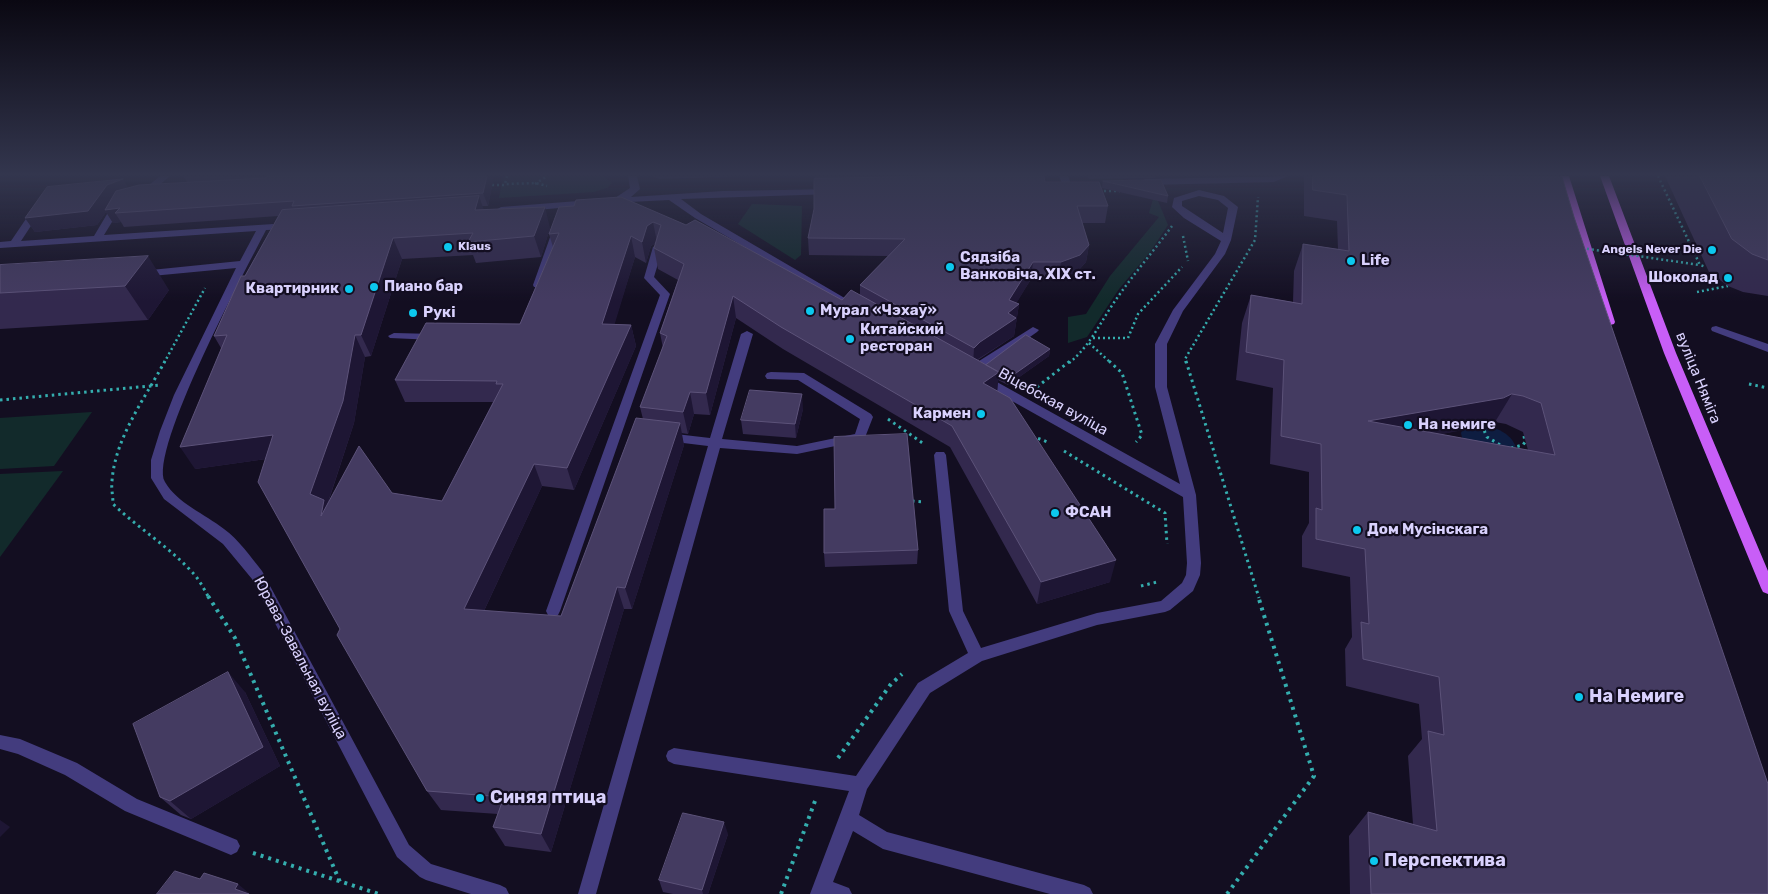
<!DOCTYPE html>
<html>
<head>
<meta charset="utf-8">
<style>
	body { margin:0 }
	canvas { display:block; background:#130e21 }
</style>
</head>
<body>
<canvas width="1768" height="894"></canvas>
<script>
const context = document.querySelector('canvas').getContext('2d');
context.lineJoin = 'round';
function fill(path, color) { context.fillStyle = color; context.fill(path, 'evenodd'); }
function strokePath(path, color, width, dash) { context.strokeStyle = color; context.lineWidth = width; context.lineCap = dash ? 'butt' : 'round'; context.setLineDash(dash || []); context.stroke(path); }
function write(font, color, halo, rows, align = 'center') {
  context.font = font + ' Rubik,sans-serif'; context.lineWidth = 4.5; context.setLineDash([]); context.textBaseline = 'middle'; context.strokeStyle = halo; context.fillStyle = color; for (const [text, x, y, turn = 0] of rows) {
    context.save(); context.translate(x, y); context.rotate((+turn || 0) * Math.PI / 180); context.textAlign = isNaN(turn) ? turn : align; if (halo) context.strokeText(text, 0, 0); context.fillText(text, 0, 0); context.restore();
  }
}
fill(new Path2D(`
	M503,176H604L612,183L607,188L594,192L499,198Z
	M1155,192L1162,194L1158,201L1168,225L1150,252L1119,289L1087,337L1068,343V317L1086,314L1110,276L1159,217L1149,213Z
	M752,204L802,206L801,255L795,260L738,224Z
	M92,412L54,466L0,469V418Z
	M63,471L0,557V474Z`), '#122a2b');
fill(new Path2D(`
	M1486,425C1498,429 1512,434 1516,448L1463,442L1461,433L1463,429Z`), '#0e1d41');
strokePath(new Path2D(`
	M507,176L505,184L536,183L547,186
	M1658,176L1700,265L1706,267
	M535,184L547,176
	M492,185H505
	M1099,191H1120
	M1183,236L1188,261
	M1697,292L1728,286
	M1093,338H1128L1138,314L1182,267
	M1089,343L1111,363
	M164,363L205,288
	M1069,363C1089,347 1099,325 1113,304C1131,277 1153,252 1172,226
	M1186,363L1185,359L1255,240L1258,197`), '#34adae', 2.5, [2, 3]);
strokePath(new Path2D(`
	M165,361C145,398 115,438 112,481C111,488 113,496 113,504C138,528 168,546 192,572C199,579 204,589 209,598
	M1109,361L1122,373L1142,435L1136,442
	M1186,361L1259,598
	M1749,384L1768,388
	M1037,387L1070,361
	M0,400L161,385
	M888,419L924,444
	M1485,425L1483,428L1487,437L1502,446
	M1032,436L1050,443
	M1511,448L1523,445L1525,442L1524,436L1527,437
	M1064,451L1165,513L1167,544
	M912,501L924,502
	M1141,586L1157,582`), '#34adae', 3, [2.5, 4]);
strokePath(new Path2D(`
	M208,596L235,638L340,882
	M838,758L891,684L902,674
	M253,853L379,894
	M781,894L815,801
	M1227,894L1314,776L1258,596`), '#34adae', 4, [3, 5]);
fill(new Path2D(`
	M160,176H170L148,195H142V191Z
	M628,176H637L640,189L631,197L723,191L834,189L836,191L831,194L681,199L701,214L860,307L859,309H851L695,218L669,200L608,203V199L615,198L630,188Z
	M1059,176H1068L1071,184L1069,186H1063Z
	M1288,176L1274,182L1145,185L1140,182L1145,179Z
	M1199,190L1224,196L1238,207L1231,240L1225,254L1183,311L1167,344V387L1196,495L1201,563L1200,575L1193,591L1170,610L1165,612L1097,625L982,661L930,693L867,789L859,815L887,832L1084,885L1090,888L1093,894H1050L883,849L853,831L833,882L849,888L852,894H810L849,791L674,764L668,761L666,756L668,751L674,748L856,776L918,683L968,653L949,611L934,455L936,452H944L946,455L963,611L981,648L1097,613L1161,601L1182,583L1186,575L1187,563L1183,497L980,383L978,380L980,377H988L1180,484L1155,387V344L1173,310L1215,254L1221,241L1184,218L1172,207L1174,198ZM1199,196L1218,200L1228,208L1223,233L1182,206V201Z
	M591,200L594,201V205L501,213L496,210L501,207Z
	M118,201L123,204L104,235L289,223L294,226L289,229L266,230C247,267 148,451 165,482C177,503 205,514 224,529C239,540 250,556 262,571L409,845L431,864L500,885L506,888L509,894H471L426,880L420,877L397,857L252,579L223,544L164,499L151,478V460L160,431L174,395L236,268L141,277L136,274L141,271L240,261L256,231L0,248V242L11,241L34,207H40L42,209L21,241L94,236L113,204Z
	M558,226L563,229L543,285L542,287H534L533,285L553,229Z
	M658,244L663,247L654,277L670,294L560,611L558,615L553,617L548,615L546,611L660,295L644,278L653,247Z
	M1716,326L1768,344V352L1712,331L1711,329L1712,327Z
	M1033,327L1039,330L1037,332L987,367L978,378H970L968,375L979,361Z
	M747,331L753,334L722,439L797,446L855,434L860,419L798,380L767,379L765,376L767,373L771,372L804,373L871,414L873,417L864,440L797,454L720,448L596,894H578L708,446L667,441L661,437L667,433L710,438L741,334Z
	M394,333L435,334L441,337L435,340L390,338L388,336Z
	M0,735L20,739L77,763L137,799L237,840L240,846L237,852L231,855L125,811L65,775L18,754L0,749Z`), '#433c7e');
fill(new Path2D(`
	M1560,176H1569L1615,322L1614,324L1610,325L1605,322Z
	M1600,176H1609L1676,353L1768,571V594L1763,592L1761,588L1664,353Z`), '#c85ef7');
strokePath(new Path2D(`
	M1582,248L1700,265`), '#34adae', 2.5, [2, 3]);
fill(new Path2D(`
	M183,176H494L488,206H482L483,210L550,228L541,257L476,263L473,255L402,259L371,356L365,357L354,423L328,503L392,493L442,501L493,402H405L395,380L520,324L553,247L549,234L574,206L621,197L842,300L860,295V285L888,256L809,255L808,238L814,209L815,176H1044L1045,182L1108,206L1105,223H1082L1089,245L1086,262L1077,272L1058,279H1031L1016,303L1019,304L1014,336L978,360L986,365L1050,349L1049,356L1008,385L998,380L997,391L1110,582L1037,604L950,447L783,349L736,318L710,415L694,414L688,434L681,433L684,445L632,609H624L551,852L505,846L493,827L498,814L441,810L427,791L340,629L266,459L195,469L221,348L214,336L245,276L278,216L124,227L121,222L113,223L106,212L97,225L35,232L25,218L128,188L187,182ZM656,243L654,248L658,269L678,280L660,333L663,348L640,407L643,419L561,616L484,611L542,486L574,490L636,346L631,325L614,324L635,257L646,263L651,246Z
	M652,176H761L660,179L653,177Z
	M1087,176H1156L1155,178L1089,179Z
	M1304,176H1558L1768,894H1350L1349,836L1368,812L1413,824L1408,756L1422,739L1419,704L1346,686L1345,649L1352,637L1350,577L1302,567V536L1309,523V472L1270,464L1273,388L1236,380L1242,323L1251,295L1293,302L1294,271L1303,244L1338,249L1337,221L1304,216ZM1495,422L1506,424L1523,432L1528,450L1440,434L1486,426Z
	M1665,176H1768V296L1743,292L1728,286L1709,272Z
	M1103,181L1168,196L1167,203L1102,188Z
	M0,265L169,290L148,320L0,329Z
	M803,409L796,438L743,434L741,420Z
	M918,550L917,564L825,567L824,553Z
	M245,692L280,766L191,819L181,815L160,797Z
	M728,834L708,894H673L663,892L659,880Z`), '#33294e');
fill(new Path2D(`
	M487,176H494L488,206L483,193Z
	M123,179L131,193L115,213L121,222L113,223L106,212L97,225L35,232L25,218L107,185Z
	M479,196L486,216L475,210Z
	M545,207L550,228L541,257L534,236Z
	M653,222L657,242L651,246L646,263L642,242L647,226Z
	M631,236L635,257L608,346L602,324Z
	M393,238L402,259L371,356L361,335Z
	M1089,245L1086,262L1077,272L1058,279L1061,262Z
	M148,256L169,290L148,320L125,286Z
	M1033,262L1031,279L1013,309L1019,304L1014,336L978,359L973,366L974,348L1009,300Z
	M733,296L736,318L710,415L706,393Z
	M631,325L636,346L574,490L567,468Z
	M355,335L365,357L354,423L327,505L334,538L310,494Z
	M1050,349L1049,356L1008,385L1009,378Z
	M999,372L997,394L983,383Z
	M690,392L694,414L688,434L683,412Z
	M802,394L803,409L796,438L795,424Z
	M1512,394L1495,422L1486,426L1354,450L1368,421Z
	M680,423L684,445L632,609L625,588Z
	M273,435L287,456L195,469L180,447Z
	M534,464L542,486L475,630L464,609Z
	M1116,560L1110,582L1037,604L1041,582Z
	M617,587L624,609L551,852L541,834Z
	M228,672L245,692L280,766L191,819L170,801Z
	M0,820L10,827L0,837Z
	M724,822L728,834L708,894H703L702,890Z
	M238,884L250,894L235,889Z`), '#1e1634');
const building = new Path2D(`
	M267,176H487L483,193L292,206L294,201L115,213L120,208L105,210L116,191L139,185L265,178Z
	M937,176H1044L1045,182H1099L1108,206H1077L1089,245L1080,255L1061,262H1033L1009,300L1019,304L1008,313L1016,318L980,342L974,348L860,285L905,239L808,238L814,209V179Z
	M1313,176L1562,177L1574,217L1768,784V894H1371L1368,812L1437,831L1428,731L1444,735L1439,677L1363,659L1361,622L1369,624L1365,549L1316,539V508L1322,510L1321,444L1281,436L1284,360L1246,352L1251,295L1302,304L1303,244L1349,251L1347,195L1313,190ZM1512,394L1523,396L1541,403L1555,455L1368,421L1503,398Z
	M1700,176H1768V260L1752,254L1732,239Z
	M123,179L107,185L88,211L25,218L47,187Z
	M1161,180L1168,196L1103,181Z
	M479,196L475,210L545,207L534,236L468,242L473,233L393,238L361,335H355L343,401L310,494L324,500L321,516L359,446L392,493L442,501L503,384H496L497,381L395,380L426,323L520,324L559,233L549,234L559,207L574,206L576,200L621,197L686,225L695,220L842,300L851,290L999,372L983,383L1010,398L1116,560L1041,582L952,426L781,327L733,296L706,393L690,392L683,412L640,407L667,336L660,333L684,264L654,248L661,225L653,222L647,226L642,242L631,236L602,324L631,325L567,468L534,464L464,609L561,616L636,418L680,423L625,588L617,587L541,834L493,827L504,797L427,791L337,635L340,629L258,482L273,435L180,447L227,335L214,336L241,276H245L282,210Z
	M148,256L125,286L0,293V265Z
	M1026,335L1050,349L1009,378L986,365Z
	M750,390L802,394L795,424L741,420Z
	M907,434L918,550L824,553V509H835L834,437Z
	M228,672L263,747L170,801L160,797L133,724Z
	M683,813L724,822L702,890L659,880Z
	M175,871L200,879L204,873L238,884L235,889L249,894H157Z`);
fill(building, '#443b61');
strokePath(building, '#5c5279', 1);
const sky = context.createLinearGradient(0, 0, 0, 301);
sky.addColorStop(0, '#0a0812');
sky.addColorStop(0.58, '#33364e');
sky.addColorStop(1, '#33364e00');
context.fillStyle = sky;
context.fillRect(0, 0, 1768, 301);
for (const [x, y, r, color] of [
	[448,247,5,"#0cc8ee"],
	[1712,250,5,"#0cc8ee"],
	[1351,261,5,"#0cc8ee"],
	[950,267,5,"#0cc8ee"],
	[1728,278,5,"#0cc8ee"],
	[374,287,5,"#0cc8ee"],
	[349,289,5,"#0cc8ee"],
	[810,311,5,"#0cc8ee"],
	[413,313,5,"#0cc8ee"],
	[850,339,5,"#0cc8ee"],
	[981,414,5,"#0cc8ee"],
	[1408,425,5,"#0cc8ee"],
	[1055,513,5,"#0cc8ee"],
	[1357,530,5,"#0cc8ee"],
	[1579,697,5,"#0cc8ee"],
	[480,798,5,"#0cc8ee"],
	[1374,861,5,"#0cc8ee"]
]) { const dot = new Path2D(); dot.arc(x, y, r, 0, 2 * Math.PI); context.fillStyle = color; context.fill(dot); strokePath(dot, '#130e21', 2); }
write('bold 12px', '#d9d1fd', '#130e21', [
	["Klaus",458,247],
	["Angels Never Die",1702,250,"right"]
], 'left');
write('bold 15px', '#d9d1fd', '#130e21', [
	["Сядзіба",960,258],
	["Ванковіча, XIX ст.",960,275],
	["Life",1361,261],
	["Шоколад",1718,278,"right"],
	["Пиано бар",384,287],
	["Квартирник",339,289,"right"],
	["Мурал «Чэхаў»",820,311],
	["Рукі",423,313],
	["Китайский",860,330],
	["ресторан",860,347],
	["Кармен",971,414,"right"],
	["На немиге",1418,425],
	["ФСАН",1065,513],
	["Дом Мусінскага",1367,530]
], 'left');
write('15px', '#d9d1fd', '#130e21', [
	["вуліца Няміга",1698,378,68],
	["Віцебская вуліца",1053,402,29],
	["Юрава-Завальная вуліца",300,658,62]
]);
write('bold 18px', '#d9d1fd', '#130e21', [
	["На Немиге",1589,697],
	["Синяя птица",490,798],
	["Перспектива",1384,861]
], 'left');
</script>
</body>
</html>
